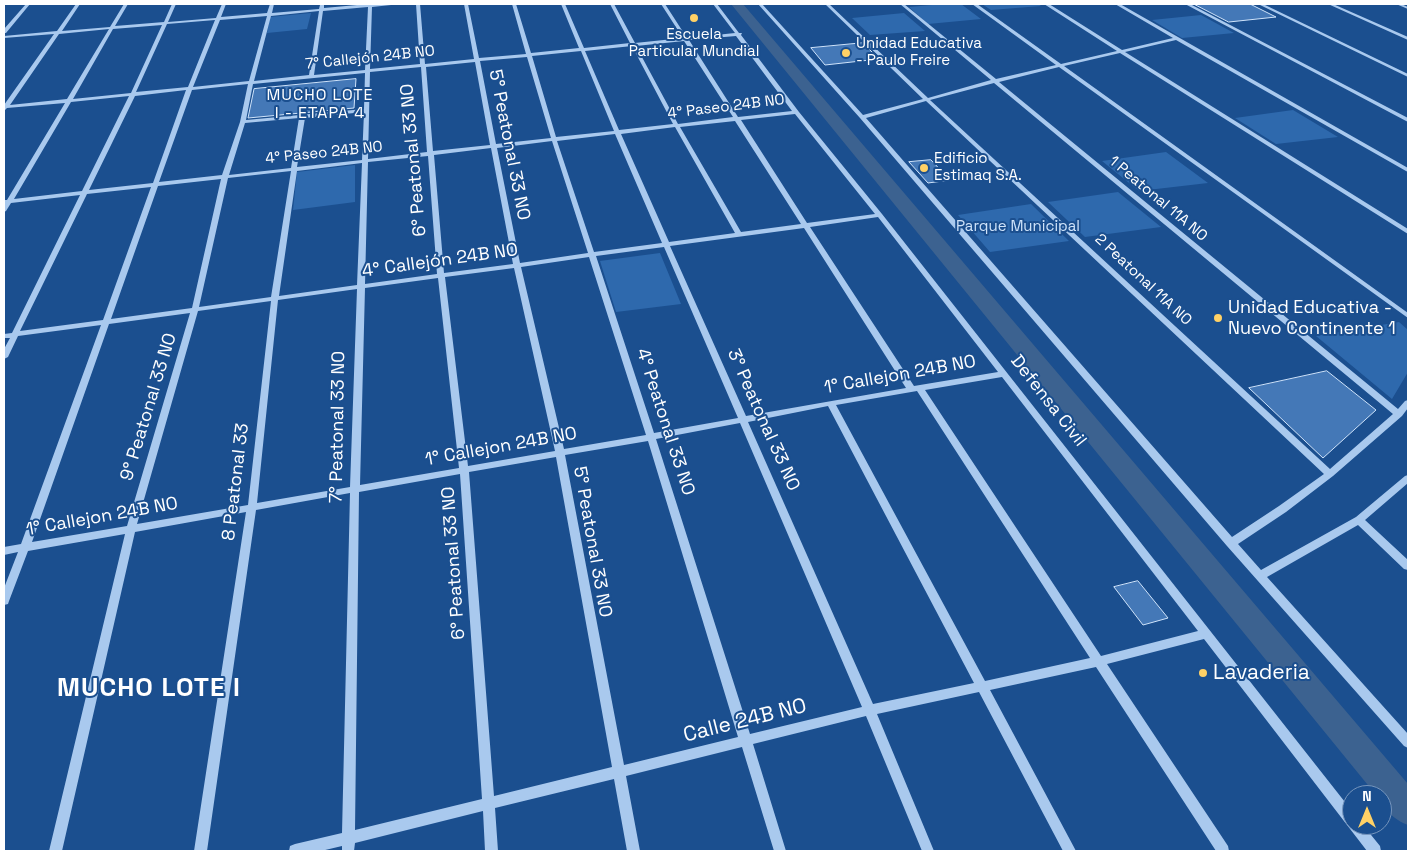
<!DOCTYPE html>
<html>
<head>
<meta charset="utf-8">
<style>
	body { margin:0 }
	#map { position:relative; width:1412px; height:855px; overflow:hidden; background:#1b4f8f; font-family:"Space Grotesk",sans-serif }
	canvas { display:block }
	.frame { position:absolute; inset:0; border:5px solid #fff; pointer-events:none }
	.north { position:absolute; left:1342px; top:785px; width:50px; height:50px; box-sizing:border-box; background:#1b4f8f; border:1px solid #7695bc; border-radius:50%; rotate:0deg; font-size:14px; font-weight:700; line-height:20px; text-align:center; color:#fff }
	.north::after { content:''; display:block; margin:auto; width:18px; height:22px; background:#ffd166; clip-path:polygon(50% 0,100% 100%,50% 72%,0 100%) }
</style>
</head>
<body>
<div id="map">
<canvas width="1412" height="855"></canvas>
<div class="frame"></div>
<div class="north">N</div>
</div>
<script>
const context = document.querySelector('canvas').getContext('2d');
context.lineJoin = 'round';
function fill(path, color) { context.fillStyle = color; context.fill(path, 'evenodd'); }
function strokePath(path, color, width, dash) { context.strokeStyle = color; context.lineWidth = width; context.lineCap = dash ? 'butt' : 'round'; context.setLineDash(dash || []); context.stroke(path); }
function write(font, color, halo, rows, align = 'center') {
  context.font = font + ' "Space Grotesk",sans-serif'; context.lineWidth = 4; context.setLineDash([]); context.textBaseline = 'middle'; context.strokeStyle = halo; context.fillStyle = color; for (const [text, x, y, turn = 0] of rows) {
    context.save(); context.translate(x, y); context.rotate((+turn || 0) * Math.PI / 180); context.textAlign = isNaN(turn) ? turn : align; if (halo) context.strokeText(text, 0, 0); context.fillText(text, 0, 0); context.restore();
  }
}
fill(new Path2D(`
	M943,4H961L981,19L928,24L909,7Z
	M982,4H1038L1041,6L991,10Z
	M311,13L307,29L267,33L270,17Z
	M904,13L925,31L870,35L852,18Z
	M1201,15L1234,33L1182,38L1152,20Z
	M1293,110L1338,137L1276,144L1235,118Z
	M1166,152L1208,183L1139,191L1102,161Z
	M355,165V202L293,210L297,172Z
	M1118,192L1161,227L1085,237L1048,202Z
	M1031,204L1069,241L990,252L958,215Z
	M660,253L681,304L616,312L600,261Z
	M1399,322L1408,330V372L1392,399L1316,336Z`), '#2e69ad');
fill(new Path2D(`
	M731,4H743L1408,784V825C1395,820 1382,810 1382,795H1376Z`), '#3c6290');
const building = new Path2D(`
	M1194,4H1250L1276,17L1229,22Z
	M863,43L879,59L825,65L811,48Z
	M356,79L354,108L248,118L254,89Z
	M931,160L950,180L928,183L909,162Z
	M1327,371L1376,410L1323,458L1249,388Z
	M1138,581L1168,618L1143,625L1114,587Z`);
fill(building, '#4478b7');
strokePath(building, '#cfe3fa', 1);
fill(new Path2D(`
	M26,4H30L6,33H4V29Z
	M76,4H80L62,31L110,27L124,4H128L115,26L164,22L172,4H176L168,22L216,18L222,4H226L221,17L267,13L270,4H274L272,13L319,9L320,5L322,4L324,5V8L368,4H393L391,5L372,7L370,69L420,64L416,4H420L425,64L474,59L464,4H468L479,58L526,54L512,4H516L531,53L579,48L561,4H565L584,48L630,43L610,4H614L635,43L683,38L661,4H665L687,38L735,33L713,4H717L739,33H742L741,35L799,112L882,214L1352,811V825H1363L1380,846L1381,851H1367L1204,639L1107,664L1228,846L1229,851H1216L1096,667L990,690L1076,851H1063L979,692L877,714L934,851H922L866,716L753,744L786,851H774L742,747L626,776L640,851H627L614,779L495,808L498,851H485L483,811L355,843L354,851H342V846L321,851H289L290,846L295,844L342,833L350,493L256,510L207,851H194L246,512L135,532L62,851H49L125,534L28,551L9,601L8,604L4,605V588L18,552L4,555V547L21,544L101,325L18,336L8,357L4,359V349L10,338H4V334L12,333L80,195L11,203L6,211L4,212V200H7L65,103L7,108L4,111V105L54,34L4,38V36L57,31ZM368,7L365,70L314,75L323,11ZM319,11L309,75L254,81L271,16ZM267,16L249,81L193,87L220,20ZM215,20L188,87L136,92L167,24ZM162,25L131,93L73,99L113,29ZM109,29L67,99L10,105L59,34ZM736,36L792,111L738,117L689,40ZM684,41L733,117L678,124L636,46ZM632,46L673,124L619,130L585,51ZM581,51L614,131L556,137L532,56ZM527,57L551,138L496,144L480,61ZM475,62L490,145L433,151L426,67ZM421,67L427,152L368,159L370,72ZM365,73L364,109L246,120L253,84ZM248,84L240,122L222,175L159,182L192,90ZM186,90L153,183L89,190L135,96ZM129,96L82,191L14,199L71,102ZM364,112L362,160L297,167L305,118ZM795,114L875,214L807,223L741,120ZM299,118L291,168L229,175L245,123ZM735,121L801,224L741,232L680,127ZM675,127L735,233L669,242L621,134ZM615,134L662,243L594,252L557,141ZM552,141L588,253L520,263L497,148ZM491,148L513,264L444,273L434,155ZM428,156L437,274L365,284L368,162ZM362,163L357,285L279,296L297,171ZM291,171L271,297L199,307L228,178ZM221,179L192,308L111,319L158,186ZM151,187L103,320L20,331L87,194ZM878,217L998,372L914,386L810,227ZM804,228L906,388L746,416L670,246ZM664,247L738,418L654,433L596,256ZM589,257L646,435L564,449L521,267ZM514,268L555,451L468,466L445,277ZM438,278L459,468L360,485L365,288ZM357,289L350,487L257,503L278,300ZM271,301L248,505L137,524L198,311ZM190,313L127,526L32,542L109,324ZM1002,377L1198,631L1101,656L925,390ZM917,391L1090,658L985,681L836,405ZM828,406L974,683L873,704L748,422ZM740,423L862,707L750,734L656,439ZM648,441L738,737L624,765L565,455ZM556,457L612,767L494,796L469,472ZM460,474L482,799L355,830L359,492Z
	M758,4H762L863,115L923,99L825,4H829L928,98L991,80L900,4H904L996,79L1056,65L972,4H977L1061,64L1117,51L1044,4H1049L1122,50L1173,38L1115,4H1120L1408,168V172L1406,171L1176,40L1125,52L1408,229V234L1120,53L1064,66L1408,313V318L1059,67L999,82L1398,409L1405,401L1408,400V408L1402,416L1333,476L1286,512L1238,544L1261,570L1356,517L1405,476L1408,475V483L1365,520L1408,560V570L1404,569L1358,525L1267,577L1408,734V748L1404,746L1227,546L860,118ZM994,83L1393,414L1330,469L930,100ZM926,101L1324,474L1279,506L1232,537L866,118Z
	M1185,4H1190L1408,118V122Z
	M1258,4H1263L1408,74V77Z
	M1328,4H1333L1408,37V40Z
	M1396,4H1401L1408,7V9Z`), '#a9c9ee');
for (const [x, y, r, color] of [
	[694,18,5,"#ffd166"],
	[846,53,5,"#ffd166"],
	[924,168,5,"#ffd166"],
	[1218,318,5,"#ffd166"],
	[1203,673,5,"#ffd166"]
]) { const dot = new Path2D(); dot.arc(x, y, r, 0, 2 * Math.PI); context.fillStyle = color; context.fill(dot); strokePath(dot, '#1b4f8f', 2); }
write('15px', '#fff', '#1b4f8f', [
	["Escuela",694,35,"center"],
	["Particular Mundial",694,52,"center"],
	["Unidad Educativa",856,44],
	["- Paulo Freire",856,61],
	["Edificio",934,159],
	["Estimaq S.A.",934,176]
], 'left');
write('15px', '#fff', '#1b4f8f', [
	["7° Callejón 24B NO",370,58,-6],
	["4° Paseo 24B NO",726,107,-7],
	["4° Paseo 24B NO",324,153,-6],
	["1 Peatonal 11A NO",1158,199,40],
	["2 Peatonal 11A NO",1143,280,43]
]);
write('15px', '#cfe3fa', '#1b4f8f', [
	["Parque Municipal",1018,227]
]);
context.letterSpacing = '1px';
write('16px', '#fff', '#1b4f8f', [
	["MUCHO LOTE",320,96],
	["I - ETAPA 4",320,114]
]);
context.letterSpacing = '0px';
write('18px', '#fff', '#1b4f8f', [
	["5° Peatonal 33 NO",509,145,79],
	["6° Peatonal 33 NO",414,160,-95],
	["4° Callejón 24B NO",440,261,-8],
	["1° Callejon 24B NO",900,375,-10],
	["Defensa Civil",1048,401,52],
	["9° Peatonal 33 NO",149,407,-73],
	["3° Peatonal 33 NO",763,420,66],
	["4° Peatonal 33 NO",665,422,72],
	["7° Peatonal 33 NO",338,427,-89],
	["1° Callejon 24B NO",501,447,-10],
	["8 Peatonal 33",236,482,-83],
	["1° Callejon 24B NO",102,517,-10],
	["5° Peatonal 33 NO",592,542,80],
	["6° Peatonal 33 NO",454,563,-94]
]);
write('18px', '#fff', '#1b4f8f', [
	["Unidad Educativa -",1228,308],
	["Nuevo Continente 1",1228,329]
], 'left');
write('21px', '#fff', '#1b4f8f', [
	["Lavaderia",1213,673]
], 'left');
write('21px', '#fff', '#1b4f8f', [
	["Calle 24B NO",745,721,-14]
]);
context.letterSpacing = '1px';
write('bold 26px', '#fff', '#1b4f8f', [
	["MUCHO LOTE I",149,689]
]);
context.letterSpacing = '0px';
</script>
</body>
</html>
